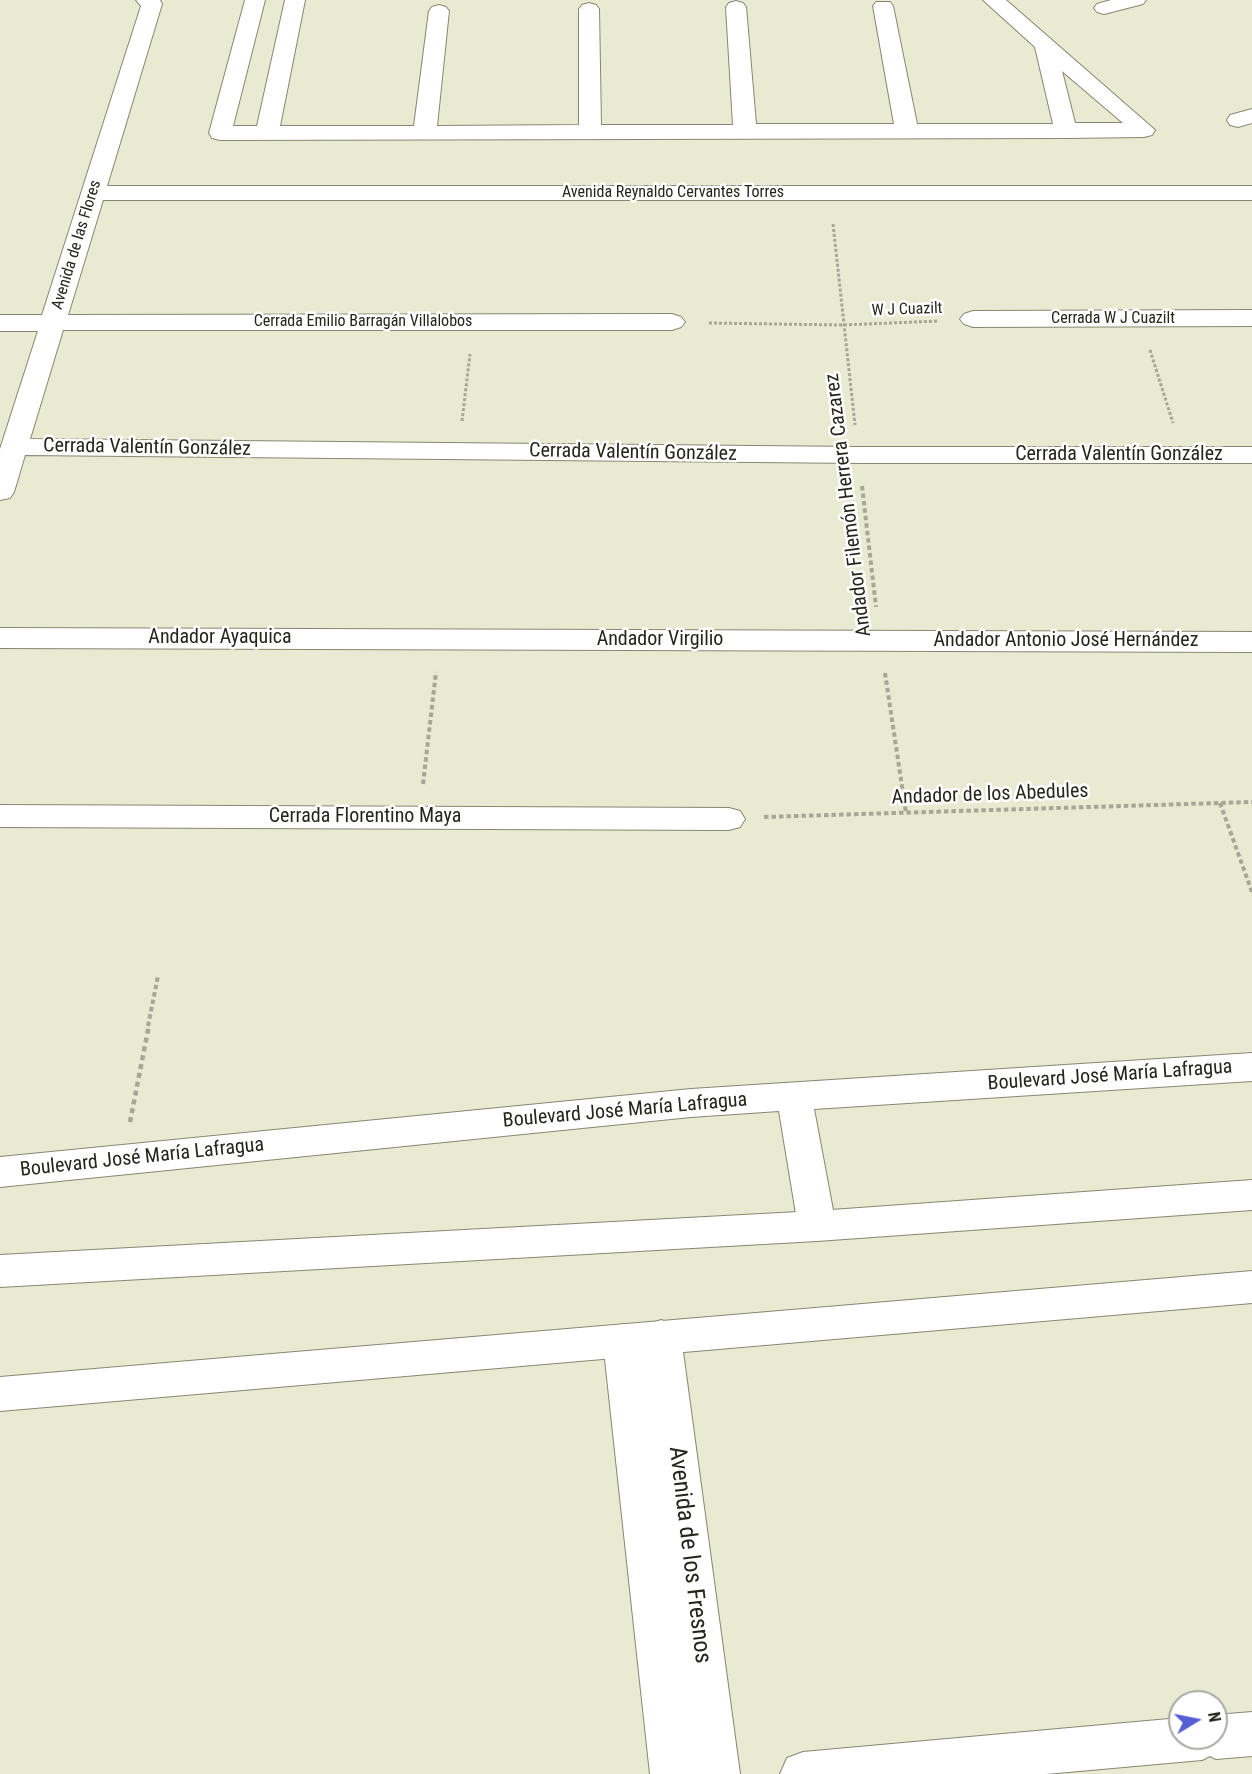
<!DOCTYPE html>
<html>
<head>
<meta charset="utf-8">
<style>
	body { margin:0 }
	#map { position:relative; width:1252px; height:1774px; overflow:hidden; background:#e9ead2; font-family:"Roboto Condensed",sans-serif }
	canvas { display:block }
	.north { position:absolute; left:1168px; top:1690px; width:60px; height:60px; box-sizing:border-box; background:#fff; border:2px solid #a8a8a4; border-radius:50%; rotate:80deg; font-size:16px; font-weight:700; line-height:24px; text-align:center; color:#25251c }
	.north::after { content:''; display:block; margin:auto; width:21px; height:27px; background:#555ed5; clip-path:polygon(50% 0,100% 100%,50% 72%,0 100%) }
</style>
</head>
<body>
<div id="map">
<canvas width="1252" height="1774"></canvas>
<div class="north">N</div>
</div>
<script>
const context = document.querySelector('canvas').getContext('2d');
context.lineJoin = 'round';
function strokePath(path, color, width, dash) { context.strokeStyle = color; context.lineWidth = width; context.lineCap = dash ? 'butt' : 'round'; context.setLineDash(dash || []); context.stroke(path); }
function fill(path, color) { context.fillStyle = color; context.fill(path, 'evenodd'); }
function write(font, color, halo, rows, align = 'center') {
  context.font = font + ' "Roboto Condensed",sans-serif'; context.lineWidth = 5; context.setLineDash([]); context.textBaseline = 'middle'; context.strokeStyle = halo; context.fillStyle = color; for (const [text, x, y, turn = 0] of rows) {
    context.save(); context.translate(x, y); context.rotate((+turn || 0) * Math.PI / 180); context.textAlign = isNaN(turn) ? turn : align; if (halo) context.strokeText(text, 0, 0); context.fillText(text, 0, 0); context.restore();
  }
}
const street = new Path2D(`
	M136,0H160L162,4L107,186H1252V200H103L68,315L672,314L681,317L685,322L681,327L672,330H63L30,439L859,447H1252V463H859L25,455L14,492L10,498L0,500V449L38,331H0V315H42L141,6Z
	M245,0H265L233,126H257L285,0H305L280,126H414L429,11L432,7L439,5L446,7L449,11L437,126L579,125V9L582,5L589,3L596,5L599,9L601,125H733L726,7L729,3L736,1L743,3L746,7L756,124H894L873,6L876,2H890L893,6L917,124H1053L1035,47L983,0H1006L1155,130L1152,135L1144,137L1066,138L220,140L212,138L209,133ZM1062,71L1123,123H1075Z
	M1111,0H1146L1143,4L1104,14L1097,12L1094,8L1097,4Z
	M1252,109V123L1238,127L1230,125L1227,120L1230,115Z
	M1252,310V326L973,327L964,324L960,319L964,314L973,311Z
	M0,628L1252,632V652L0,648Z
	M0,805L729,808L740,811L745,819L740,827L729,830L0,827Z
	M1252,1053V1081L814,1109L836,1226L830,1237L817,1241L804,1237L798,1226L779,1111L691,1117L0,1187V1157L691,1089Z
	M661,1320L675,1325L681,1337L740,1774H650L603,1341L609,1329L623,1324L637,1329L642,1339L647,1325Z
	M1252,1712V1756L1216,1759L1210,1756L1202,1760L1046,1774H780L787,1758L803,1752L1180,1718V1738H1216V1715Z`);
const secondary = new Path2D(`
	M1252,1180V1210L817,1241L0,1287V1255L817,1211Z
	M1252,1271V1303L0,1411V1377Z`);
strokePath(street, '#878772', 2);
strokePath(secondary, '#878772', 2);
strokePath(new Path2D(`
	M833,224L855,425
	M709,323L842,325L938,321
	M1150,350L1173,423
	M462,421L470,354`), '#a6a794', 3, [3, 2]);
strokePath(new Path2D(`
	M862,486L876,607
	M885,673L906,813
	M423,784L436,672
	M1220,803L1252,892
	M764,817L1252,802
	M148,1026L158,976`), '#a6a794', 4, [4.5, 3]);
strokePath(new Path2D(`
	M130,1122L149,1025`), '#a6a794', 4.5, [5, 4]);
fill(street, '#fff');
fill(secondary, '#fff');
write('16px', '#25251c', '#fff', [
	["Avenida Reynaldo Cervantes Torres",673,193],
	["Avenida de las Flores",77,245,-73],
	["W J Cuazilt",907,310,-2],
	["Cerrada W J Cuazilt",1113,319],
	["Cerrada Emilio Barragán Villalobos",363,322]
]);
write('20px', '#25251c', '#fff', [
	["Cerrada Valentín González",147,448,1],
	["Cerrada Valentín González",633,453,1],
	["Cerrada Valentín González",1119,455],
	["Andador Filemón Herrera Cazarez",849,505,-97],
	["Andador Ayaquica",220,638],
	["Andador Virgilio",660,640],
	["Andador Antonio José Hernández",1066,641],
	["Andador de los Abedules",990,795,-2],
	["Cerrada Florentino Maya",365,817],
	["Boulevard José María Lafragua",1110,1076,-4],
	["Boulevard José María Lafragua",625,1111,-5],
	["Boulevard José María Lafragua",142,1158,-6]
]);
write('24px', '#25251c', '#fff', [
	["Avenida de los Fresnos",689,1555,83]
]);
</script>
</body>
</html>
